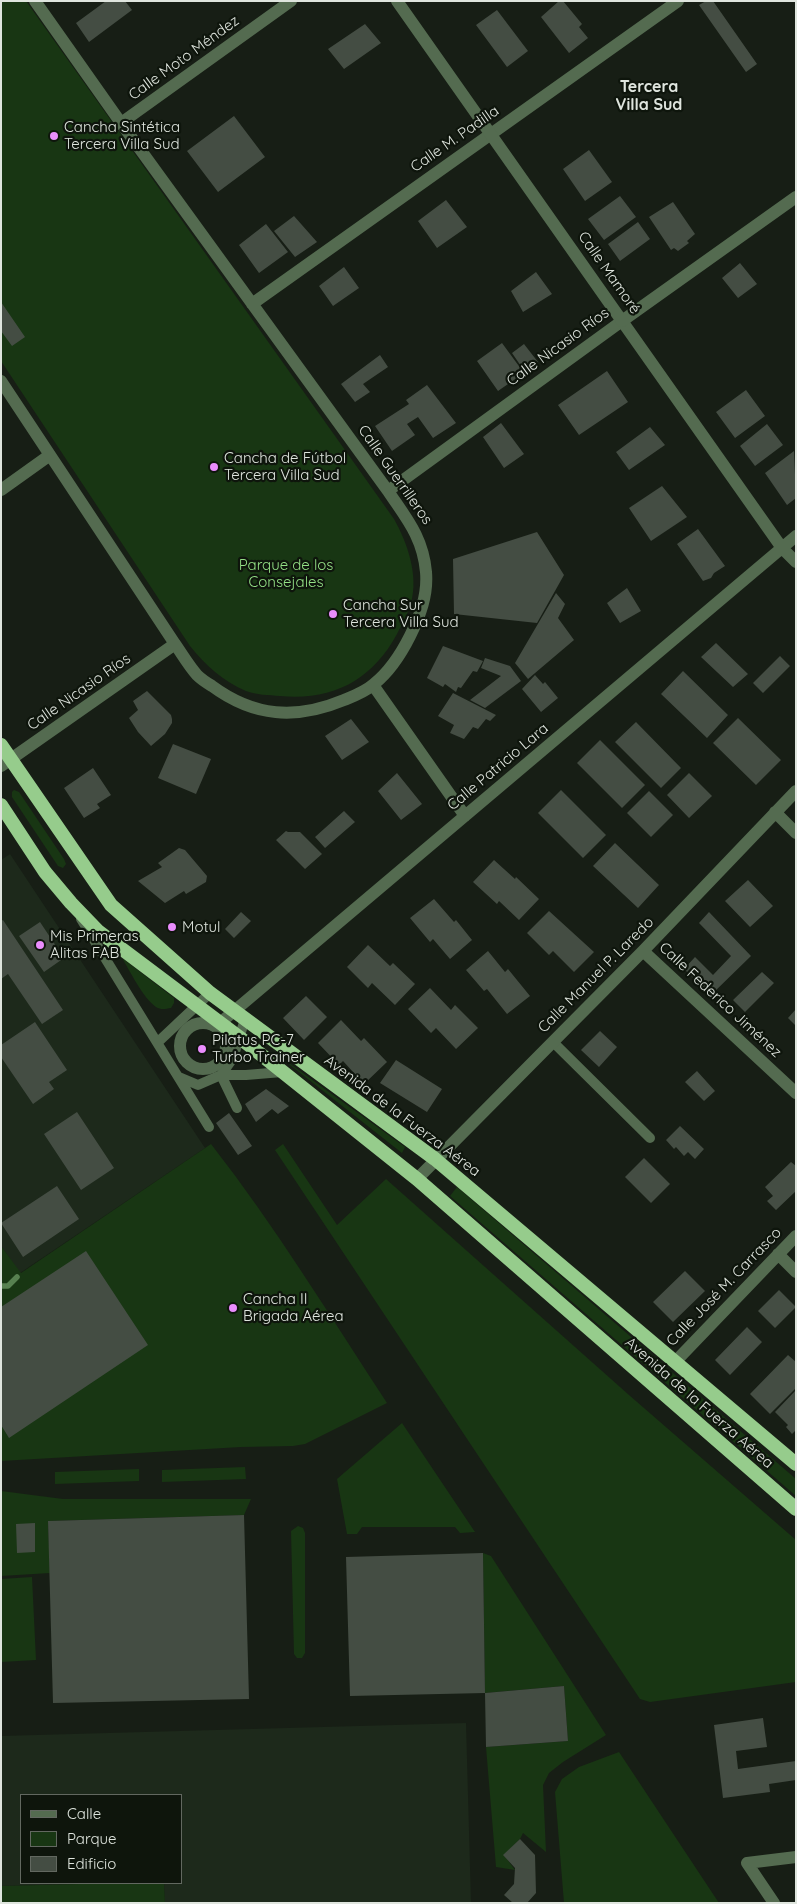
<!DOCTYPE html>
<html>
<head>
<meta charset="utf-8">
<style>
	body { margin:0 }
	#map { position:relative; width:797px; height:1904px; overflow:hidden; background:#171e15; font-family:Quicksand,sans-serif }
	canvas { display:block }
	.frame { position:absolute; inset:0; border:2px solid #dfe5de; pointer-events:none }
	.legend { position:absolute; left:20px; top:1794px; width:162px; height:90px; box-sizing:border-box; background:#0e150c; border:1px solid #626860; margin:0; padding:6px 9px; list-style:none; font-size:15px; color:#dfe5de }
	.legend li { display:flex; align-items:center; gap:10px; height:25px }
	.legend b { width:25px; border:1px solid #626860 }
</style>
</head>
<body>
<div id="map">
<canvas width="797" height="1904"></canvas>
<div class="frame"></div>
<ul class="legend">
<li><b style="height:6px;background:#546b50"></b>Calle</li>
<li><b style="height:14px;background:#183613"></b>Parque</li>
<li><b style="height:14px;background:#444d43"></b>Edificio</li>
</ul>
</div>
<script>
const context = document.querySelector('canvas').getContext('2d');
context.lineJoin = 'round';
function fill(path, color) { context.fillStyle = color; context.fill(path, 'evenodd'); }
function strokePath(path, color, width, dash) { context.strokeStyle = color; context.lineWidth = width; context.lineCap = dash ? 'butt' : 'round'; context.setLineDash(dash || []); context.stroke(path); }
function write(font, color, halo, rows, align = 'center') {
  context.font = font + ' Quicksand,sans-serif'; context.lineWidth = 4.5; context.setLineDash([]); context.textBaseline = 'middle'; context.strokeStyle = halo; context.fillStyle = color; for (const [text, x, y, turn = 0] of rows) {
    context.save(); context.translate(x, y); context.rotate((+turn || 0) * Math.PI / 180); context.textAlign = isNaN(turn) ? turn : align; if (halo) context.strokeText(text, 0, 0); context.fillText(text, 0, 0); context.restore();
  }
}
fill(new Path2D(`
	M10,854L205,1148L20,1273L1,1246V860Z
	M466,1723L471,1903H165L164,1883H181V1795H21V1883H117L1,1886V1736Z`), '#1d291b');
fill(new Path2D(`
	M1,1H26L394,519C407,542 419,575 411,603C408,614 402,624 397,634C372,680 333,701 280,696C269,695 256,695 246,691C224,682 205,665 190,646L1,361Z
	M14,790L19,792L64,859L66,864L63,868L58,866L12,797V792Z
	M122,958L174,998V1003L171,1008C165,1009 161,1010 156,1007C143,998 130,971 122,958Z
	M271,1050L405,1147L402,1153Z
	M211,1144C275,1226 330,1316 387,1403L305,1444L293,1446L241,1447L1,1461V1246L21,1273Z
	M283,1144L337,1225L386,1179L629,1395L796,1540V1682L650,1702L640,1699L275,1150Z
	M457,1187L796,1479V1496L450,1196Z
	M402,1423L475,1532L460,1533L455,1527H362L357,1534H347L337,1479Z
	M245,1467L246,1479L162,1482V1470Z
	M139,1469V1481L55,1484V1472Z
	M1,1491L63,1499H251L244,1515L48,1521L50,1573L1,1576Z
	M298,1526L303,1528L305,1533V1653L302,1658H297L294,1654L291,1531Z
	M483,1553L491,1556L606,1735L563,1762L549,1773L543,1785L546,1852L523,1833L520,1839L504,1855L515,1870L496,1867L486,1747L568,1741L564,1686L485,1693Z
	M32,1577L36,1660L1,1662V1579Z
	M619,1752L719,1903H564L555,1792L562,1779L579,1767Z
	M117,1883H164L165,1903H1V1886Z`), '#183613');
strokePath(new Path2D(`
	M1,1286H8L17,1277`), '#578050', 5.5);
fill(new Path2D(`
	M106,1H125L132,10L89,42L76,23Z
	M559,1H563L582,24L579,27L588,38L569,53L541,17Z
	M706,1H713L757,64L746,72L699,5Z
	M497,10L528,51L507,67L476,25Z
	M365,24L381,43L344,69L328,49Z
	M234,116L265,157L218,192L187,151Z
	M589,150L612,182L585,201L563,169Z
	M620,196L636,217L604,240L588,219Z
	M446,200L467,227L437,248L418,221Z
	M673,202L695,234L687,241L689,243L678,251L674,248L671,250L649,217Z
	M294,216L317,242L295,257L274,231Z
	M638,222L650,239L620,261L608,244Z
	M266,224L288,252L259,273L239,245Z
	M740,263L757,284L738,298L722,278Z
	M344,267L359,288L333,306L319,286Z
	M536,272L552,294L523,312L511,291Z
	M1,302L25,337L12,346L1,331Z
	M502,343L524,373L498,391L477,361Z
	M524,344L538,362L525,372L512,353Z
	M380,355L388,367L363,384L370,392L355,402L341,384Z
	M607,371L628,402L579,435L558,405Z
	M427,385L456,423L433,438L418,417L407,424L415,435L392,451L375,426L409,404L406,400Z
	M746,390L765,416L735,438L716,412Z
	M501,423L524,454L504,468L483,437Z
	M767,424L783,445L755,466L740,446Z
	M650,427L665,445L629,470L616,452Z
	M794,451L796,498L787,505L765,473Z
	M662,486L687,517L651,541L629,508Z
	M698,529L725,566L714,573L711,578L703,581L677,544Z
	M537,532L564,575L537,623L454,614L453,559Z
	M627,588L641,611L620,623L607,603Z
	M556,593L565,604L558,618L574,640L528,679L515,663Z
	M716,643L748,674L733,687L701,657Z
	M443,646L483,661L477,672L473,671L461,688L458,687L456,692L445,684L443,687L427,678Z
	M780,656L790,666L763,693L753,683Z
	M485,658L510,666L521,681L485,708L470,700L501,676L481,668Z
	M683,671L728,715L707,738L661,694Z
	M535,675L543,684L545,682L558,698L541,712L522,689Z
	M147,691L171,715L172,719V723L165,734L151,746L138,732L129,718L138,710L133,701Z
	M453,693L496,715L490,721L486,719L478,729L473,727L464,739L450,733L454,725L438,716Z
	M738,718L781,760L756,785L713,743Z
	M351,719L369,742L342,760L325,736Z
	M636,722L681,768L661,788L615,742Z
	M600,740L645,785L622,808L577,763Z
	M173,744L211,759L196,794L158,778Z
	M93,768L111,795L97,804L100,808L84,818L64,788Z
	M397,773L422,804L401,820L378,791Z
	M689,773L712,796L689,818L667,795Z
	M561,790L606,835L583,858L538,813Z
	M649,791L673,815L651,837L627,813Z
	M344,811L355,822L325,848L315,837Z
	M286,831L288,832H300L322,854L305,869L276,840Z
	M615,843L659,885L638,908L593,866Z
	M179,848L185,850L207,876L206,882L186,894L184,891L165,903L138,881L162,867L158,863Z
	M494,860L515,879L516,877L539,899L519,920L499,901L497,904L473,882Z
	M748,880L773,906L750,927L725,901Z
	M434,899L454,922L456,920L472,940L450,959L433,939L430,942L410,918Z
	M549,911L594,952L574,972L553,951L549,955L527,933Z
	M241,912L251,921L234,938L225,929Z
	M709,912L751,956L711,995L684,969L695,957L713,975L731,956L699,923Z
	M3,920L63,1010L42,1024L8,974L1,979V921Z
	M40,922L64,958L44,972L19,936Z
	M368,945L390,966L393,963L415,984L395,1005L372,983L368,988L347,967Z
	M488,951L505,972L508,969L530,996L507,1014L487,989L484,991L466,970Z
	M762,972L774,983L745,1012L733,1000Z
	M430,988L451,1010L455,1005L478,1028L456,1049L436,1028L431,1033L408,1009Z
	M306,996L327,1017L304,1040L283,1018Z
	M796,1009V1026L788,1018Z
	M341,1020L361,1041L364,1038L387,1062L364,1084L343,1061L339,1065L318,1043Z
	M35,1022L67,1070L49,1082L54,1089L33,1104L1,1057V1045Z
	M600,1031L617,1047L599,1067L581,1050Z
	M396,1060L442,1089L427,1112L380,1083Z
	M697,1071L715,1091L704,1101L685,1082Z
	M266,1089L289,1106L278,1114L272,1109L256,1122L245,1104Z
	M77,1112L114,1168L81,1190L44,1134Z
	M229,1113L252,1146L238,1155L216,1123Z
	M680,1126L704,1149L695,1159L688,1152L684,1156L676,1147L674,1149L666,1140Z
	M644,1158L670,1184L651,1203L625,1177Z
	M791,1162L796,1166V1191L776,1210L767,1201L773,1196L765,1187Z
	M57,1186L79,1219L23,1257L1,1223Z
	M86,1251L148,1345L9,1438L1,1425V1307Z
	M685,1271L705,1291L673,1322L653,1302Z
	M779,1290L796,1307L775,1328L758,1311Z
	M747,1327L762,1342L730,1375L715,1360Z
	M788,1355L796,1362V1388L770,1414L750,1394Z
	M796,1390V1430L792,1434L786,1427L788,1425L775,1412Z
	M244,1515L249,1699L53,1703L48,1521Z
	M35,1523V1552L17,1553L16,1524Z
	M483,1553L485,1693L350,1696L346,1557Z
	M564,1686L568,1741L486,1747L485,1693Z
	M763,1718L767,1747L736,1751L738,1769L796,1761V1780L769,1784L770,1792L723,1798L714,1725Z
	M520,1839L535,1855L536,1893L527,1903H513L504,1895L514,1884L515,1868L503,1855Z`), '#444d43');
strokePath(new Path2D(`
	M81,919L209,1127
	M158,1042L210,993
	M553,1042L650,1138
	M221,1075L233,1058L245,1019
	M221,1075L237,1108
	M179,1077L198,1085L221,1075H246L282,1072`), '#546b50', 10);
strokePath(new Path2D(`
	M180 1046a23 23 0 1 1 46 0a23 23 0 1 1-46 0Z
	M774,1903L747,1863L796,1857`), '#546b50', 12);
strokePath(new Path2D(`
	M121,123L291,1
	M252,304L678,1
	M1,381L175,644C182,654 189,666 197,675C201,679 207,683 212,686C254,717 296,720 344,700C354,696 365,692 374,684C389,672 401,654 410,636C420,616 428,595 426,572C423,537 406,518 388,491L121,123L35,1
	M1,490L50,455
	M388,491L622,321L782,548L796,562
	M373,685L465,816
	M1,766L175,644
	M775,812L796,833
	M643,951L796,1093
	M220,1023L796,536
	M417,1179L643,951L796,791
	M778,1254L796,1272
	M675,1362L796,1236`), '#546b50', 12);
strokePath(new Path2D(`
	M397,1L622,321L796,197`), '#546b50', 12);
strokePath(new Path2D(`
	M1,745L111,905L210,993L435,1159L796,1464
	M1,805L45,872L71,903L98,931L239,1037L417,1179L796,1509`), '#96cc8c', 14);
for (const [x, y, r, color] of [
	[54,136,5,"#ea8dfd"],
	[214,467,5,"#ea8dfd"],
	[333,614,5,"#ea8dfd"],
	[172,927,5,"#ea8dfd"],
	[40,945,5,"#ea8dfd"],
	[202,1049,5,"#ea8dfd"],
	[233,1308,5,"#ea8dfd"]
]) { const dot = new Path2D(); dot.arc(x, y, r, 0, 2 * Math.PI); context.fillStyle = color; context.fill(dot); strokePath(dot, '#0e150c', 2); }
write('15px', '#dfe5de', '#0e150c', [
	["Calle Moto Méndez",184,58,-36],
	["Calle M. Padilla",455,139,-35],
	["Calle Mamoré",609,273,55],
	["Calle Nicasio Ríos",558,347,-36],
	["Calle Guerrilleros",395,475,55],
	["Calle Nicasio Ríos",79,692,-35],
	["Calle Patricio Lara",498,767,-40],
	["Calle Manuel P. Laredo",596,975,-45],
	["Calle Federico Jiménez",720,1000,43],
	["Avenida de la Fuerza Aérea",402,1116,37],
	["Calle José M. Carrasco",724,1287,-46],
	["Avenida de la Fuerza Aérea",699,1403,41]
]);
write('15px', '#dfe5de', '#0e150c', [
	["Cancha Sintética",64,127],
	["Tercera Villa Sud",64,144],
	["Cancha de Fútbol",224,458],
	["Tercera Villa Sud",224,475],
	["Cancha Sur",343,605],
	["Tercera Villa Sud",343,622],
	["Motul",182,927],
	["Mis Primeras",50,936],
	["Alitas FAB",50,953],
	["Pilatus PC-7",212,1040],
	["Turbo Trainer",212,1057],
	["Cancha II",243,1299],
	["Brigada Aérea",243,1316]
], 'left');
write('15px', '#94e086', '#0e150c', [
	["Parque de los",286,565],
	["Consejales",286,582]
]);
write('bold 16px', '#dfe5de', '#0e150c', [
	["Tercera",649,87],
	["Villa Sud",649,105]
]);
</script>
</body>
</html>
